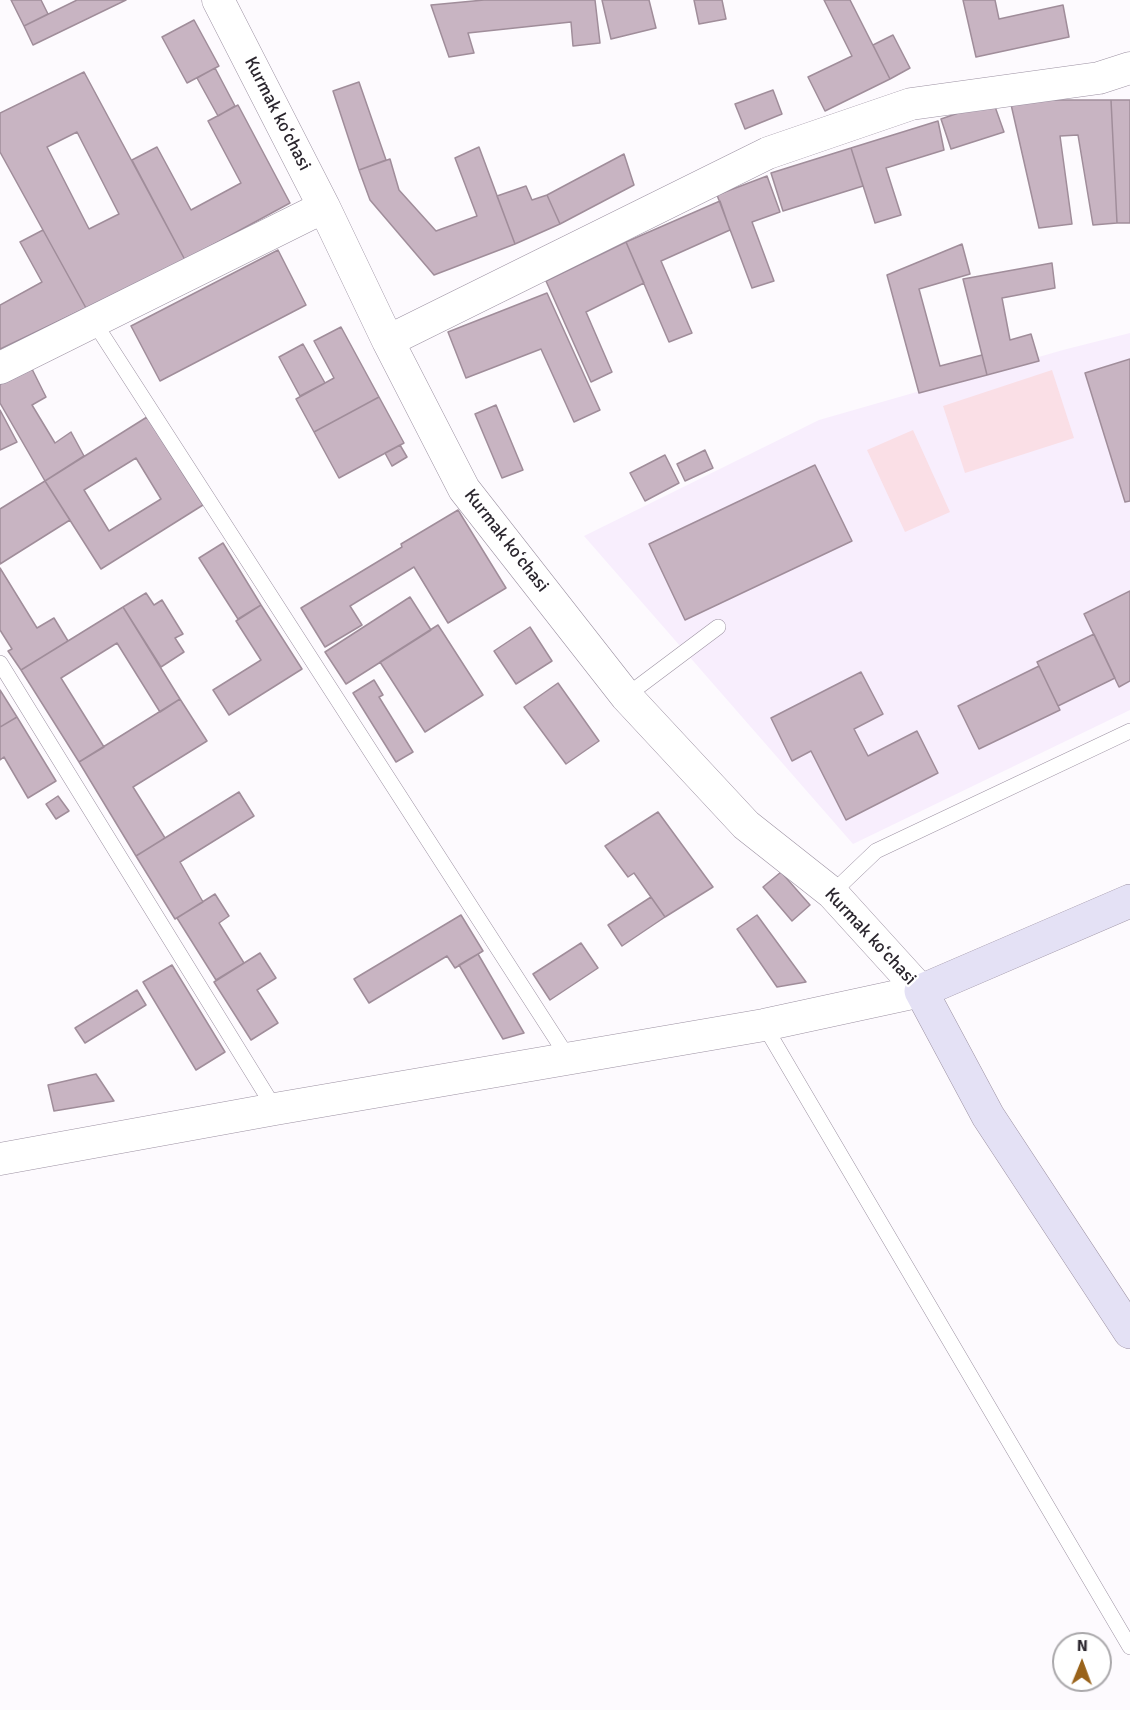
<!DOCTYPE html>
<html>
<head>
<meta charset="utf-8">
<style>
	body { margin:0 }
	#map { position:relative; width:1130px; height:1710px; overflow:hidden; background:#fdfafe; font-family:Signika,sans-serif }
	canvas { display:block }
	.north { position:absolute; left:1052px; top:1632px; width:60px; height:60px; box-sizing:border-box; background:#fff; border:2px solid #aaa8ab; border-radius:50%; rotate:1deg; font-size:16px; font-weight:700; line-height:24px; text-align:center; color:#2b262e }
	.north::after { content:''; display:block; margin:auto; width:21px; height:27px; background:#99631b; clip-path:polygon(50% 0,100% 100%,50% 72%,0 100%) }
</style>
</head>
<body>
<div id="map">
<canvas width="1130" height="1710"></canvas>
<div class="north">N</div>
</div>
<script>
const context = document.querySelector('canvas').getContext('2d');
context.lineJoin = 'round';
function fill(path, color) { context.fillStyle = color; context.fill(path, 'evenodd'); }
function strokePath(path, color, width, dash) { context.strokeStyle = color; context.lineWidth = width; context.lineCap = dash ? 'butt' : 'round'; context.setLineDash(dash || []); context.stroke(path); }
function write(font, color, halo, rows, align = 'center') {
  context.font = font + ' Signika,sans-serif'; context.lineWidth = 4.5; context.setLineDash([]); context.textBaseline = 'middle'; context.strokeStyle = halo; context.fillStyle = color; for (const [text, x, y, turn = 0] of rows) {
    context.save(); context.translate(x, y); context.rotate((+turn || 0) * Math.PI / 180); context.textAlign = isNaN(turn) ? turn : align; if (halo) context.strokeText(text, 0, 0); context.fillText(text, 0, 0); context.restore();
  }
}
fill(new Path2D(`
	M1130,333V710L853,844L584,536L819,420L1063,350Z`), '#f8eefd');
fill(new Path2D(`
	M1052,370L1074,438L965,473L943,406Z
	M913,430L950,512L905,532L867,450Z`), '#fadfe6');
const building = new Path2D(`
	M11,0H41L48,14L24,26Z
	M77,0H126L33,45L24,26Z
	M484,0H595L600,43L573,46L571,22L468,33L474,53L449,57L431,5Z
	M602,0H649L656,28L611,39Z
	M694,0H722L726,19L699,24Z
	M824,0H850L890,79L825,111L808,77L852,56Z
	M963,0H995L999,19L1063,5L1069,37L976,57Z
	M194,20L219,66L187,83L162,37Z
	M893,35L910,68L890,79L873,45Z
	M215,68L235,106L218,116L197,78Z
	M84,72L185,260L86,308L0,152V113ZM77,132L119,214L89,229L47,147Z
	M359,82L386,160L359,170L333,91Z
	M773,90L782,114L745,129L735,104Z
	M1010,100H1111L1117,223L1093,225L1078,135L1060,136L1072,224L1039,228Z
	M1111,100H1130V223H1117Z
	M993,101L1004,132L951,149L941,119Z
	M238,105L290,203L185,260L132,160L157,147L191,210L241,183L208,121Z
	M938,121L944,150L886,168L901,215L875,223L851,148Z
	M479,147L515,244L434,275L370,200L359,170L390,159L399,190L436,231L477,216L455,158Z
	M851,148L863,186L783,211L771,173Z
	M624,154L634,185L560,224L547,195Z
	M767,176L780,212L752,222L774,281L752,288L717,195Z
	M526,186L532,200L547,195L560,224L515,244L497,196Z
	M720,201L730,230L661,261L692,333L669,342L626,242Z
	M43,230L86,308L0,349V305L42,282L20,242Z
	M626,242L644,283L586,312L612,372L591,382L546,281Z
	M962,244L970,274L919,289L940,366L982,355L987,375L919,393L887,275Z
	M278,250L306,305L160,381L131,326Z
	M1052,263L1055,288L1002,298L1010,340L1031,334L1039,361L987,375L963,279Z
	M547,293L600,410L574,422L541,349L466,378L448,332Z
	M341,327L379,397L314,432L296,399L334,378L314,341Z
	M303,344L325,383L300,396L279,357Z
	M1130,359V501L1125,502L1085,373Z
	M32,369L46,397L32,405L55,443L71,432L84,456L45,481L0,403V384Z
	M379,397L404,443L339,478L314,432Z
	M496,405L523,470L502,478L475,414Z
	M0,410L17,442L0,450Z
	M147,417L203,505L101,569L45,481ZM136,458L161,499L109,531L84,490Z
	M400,445L407,457L392,466L385,453Z
	M705,450L713,468L685,481L677,464Z
	M665,455L679,483L645,501L630,473Z
	M815,465L852,541L685,620L649,544Z
	M45,481L70,520L0,564V509Z
	M458,510L506,588L448,623L414,567L350,606L362,625L325,647L301,608L402,547L401,544Z
	M223,543L261,605L238,619L199,558Z
	M0,568L37,628L54,618L68,641L21,670L8,651L12,649L0,630Z
	M1130,591V681L1119,687L1084,614Z
	M146,593L154,605L162,600L183,634L175,638L184,652L161,667L123,607Z
	M410,597L431,630L346,684L325,652Z
	M261,605L302,669L229,715L213,690L261,660L236,621Z
	M123,607L180,699L160,712L117,643L61,678L104,747L79,762L21,670Z
	M438,625L483,695L425,732L380,662Z
	M530,627L552,661L516,684L494,651Z
	M1094,634L1115,678L1058,706L1037,662Z
	M1039,666L1060,710L979,749L958,706Z
	M861,672L883,714L854,729L868,756L917,731L938,773L846,820L811,751L792,761L771,718Z
	M374,680L383,695L379,697L413,752L396,762L353,693Z
	M558,683L599,741L566,764L524,707Z
	M0,690L17,717L0,727Z
	M180,699L207,741L133,787L165,838L136,856L79,762Z
	M17,717L56,781L28,798L4,757L0,760V727Z
	M239,792L254,816L180,862L203,902L175,919L136,856Z
	M58,796L69,811L56,819L46,804Z
	M658,812L713,887L665,917L634,873L628,877L605,846Z
	M781,872L810,905L792,921L763,887Z
	M215,894L229,916L219,923L244,963L216,980L177,918Z
	M651,897L665,917L622,946L608,925Z
	M461,915L483,951L455,968L447,956L369,1003L354,979Z
	M757,915L806,982L777,987L737,929Z
	M581,943L598,968L550,1000L533,974Z
	M260,953L276,978L257,990L278,1023L251,1040L214,982Z
	M478,954L524,1033L503,1039L459,965Z
	M172,965L225,1052L196,1070L143,982Z
	M137,990L146,1005L85,1043L75,1028Z
	M96,1074L114,1101L54,1111L48,1085Z`);
fill(building, '#c8b4c2');
strokePath(building, '#a08d9a', 1.5);
const lane = new Path2D(`
	M94,322L569,1059
	M0,663L275,1109
	M626,696L718,627
	M832,893L876,851L1130,731
	M764,1025L1130,1647`);
const street = new Path2D(`
	M218,0L324,207L388,341L464,489L626,696L746,825L832,893L921,991
	M388,341L768,153L911,104L1099,78L1130,68
	M0,368L324,207
	M0,1159L275,1109L764,1025L921,991`);
const secondary = new Path2D(`
	M1130,901L921,991L988,1116L1130,1332`);
strokePath(lane, '#9c91a2', 16);
strokePath(street, '#9c91a2', 33);
strokePath(secondary, '#9c91a2', 34);
strokePath(lane, '#fff', 15);
strokePath(street, '#fff', 32);
strokePath(secondary, '#e4e1f5', 33);
write('18px', '#2b262e', '#fff', [
	["Kurmak koʻchasi",277,114,63],
	["Kurmak koʻchasi",506,541,52],
	["Kurmak koʻchasi",870,937,47]
]);
</script>
</body>
</html>
